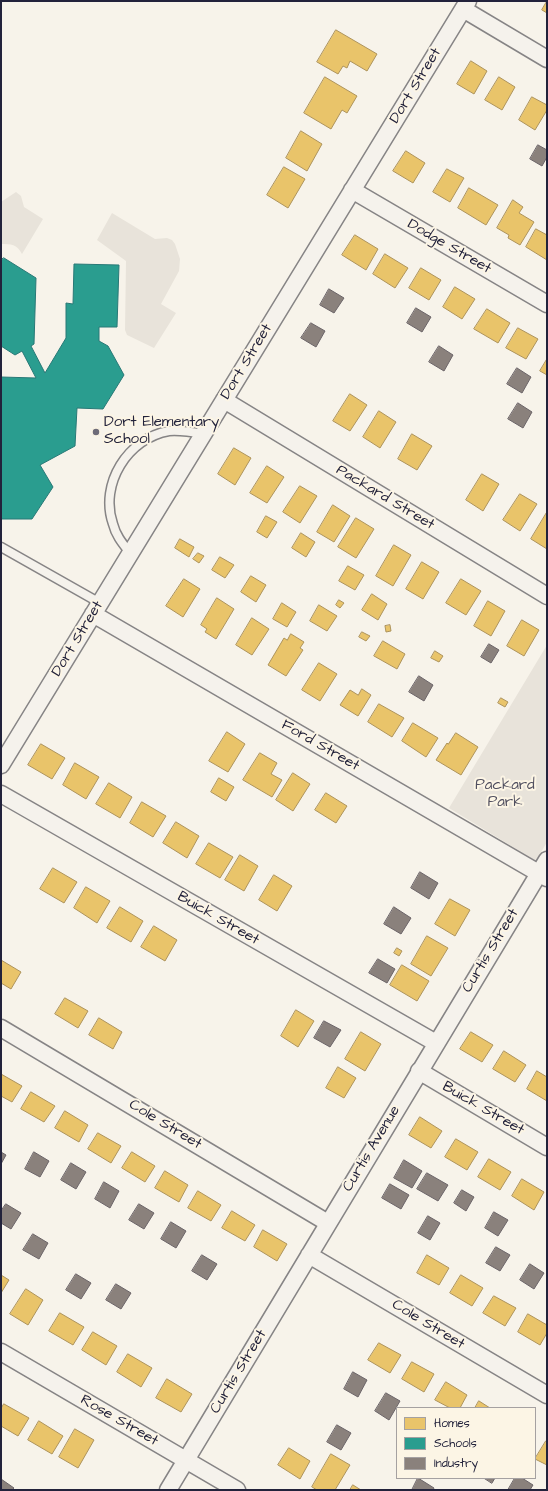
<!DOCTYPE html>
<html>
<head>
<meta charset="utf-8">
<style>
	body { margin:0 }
	#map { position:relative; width:548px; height:1491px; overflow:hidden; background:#f7f3ea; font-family:"Architects Daughter",sans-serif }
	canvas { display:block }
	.frame { position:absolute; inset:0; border:2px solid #22223b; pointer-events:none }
	.legend { position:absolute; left:396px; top:1407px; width:140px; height:72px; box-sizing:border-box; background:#fcf5e5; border:1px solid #a5a1a1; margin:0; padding:5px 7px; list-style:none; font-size:12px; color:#22223b }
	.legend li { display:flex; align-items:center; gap:8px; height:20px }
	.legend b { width:20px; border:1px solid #a5a1a1 }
</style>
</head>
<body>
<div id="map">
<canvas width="548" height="1491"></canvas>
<div class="frame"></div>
<ul class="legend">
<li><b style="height:11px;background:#e9c46a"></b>Homes</li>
<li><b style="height:11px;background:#2a9d8f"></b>Schools</li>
<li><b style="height:11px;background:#8a817c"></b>Industry</li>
</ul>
</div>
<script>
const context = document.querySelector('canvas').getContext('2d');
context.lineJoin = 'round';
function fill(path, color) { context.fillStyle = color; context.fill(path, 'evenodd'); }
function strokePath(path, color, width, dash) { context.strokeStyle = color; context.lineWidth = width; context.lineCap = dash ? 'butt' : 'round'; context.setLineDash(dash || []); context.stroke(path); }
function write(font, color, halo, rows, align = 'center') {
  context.font = font + ' "Architects Daughter",sans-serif'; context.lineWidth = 4; context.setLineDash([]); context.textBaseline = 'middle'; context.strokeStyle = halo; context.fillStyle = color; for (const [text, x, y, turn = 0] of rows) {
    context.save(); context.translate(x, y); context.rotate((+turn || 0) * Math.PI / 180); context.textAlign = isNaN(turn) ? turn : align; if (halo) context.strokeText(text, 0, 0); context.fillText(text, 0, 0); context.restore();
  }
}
fill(new Path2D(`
	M16,192L21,196L24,207L43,219L22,254C17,244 11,244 1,244V202Z
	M112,213L155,239L167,238L172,240L175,244L180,259L179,271L161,304L176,313L154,348L127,335L125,330L126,261L97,240Z
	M547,645V842L536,861L449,808Z`), '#e8e3da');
const homes = new Path2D(`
	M547,1V13L542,10Z
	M336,30L377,54L367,71L350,61L347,68L343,66L338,74L317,62Z
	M471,61L487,71L474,94L457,84Z
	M325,77L357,96L347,113L342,110L331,129L304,113Z
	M499,77L515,87L502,110L485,100Z
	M532,97L547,105V110L535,130L519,120Z
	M301,131L322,144L307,171L286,158Z
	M406,151L425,163L413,183L393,171Z
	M284,167L305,179L288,208L267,195Z
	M447,169L464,178L450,202L433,192Z
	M469,188L498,205L486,225L458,208Z
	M513,200L523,207L519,213L534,222L520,245L508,238L509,235L497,228Z
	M536,229L547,235V260L526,247Z
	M355,235L378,249L366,270L342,255Z
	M385,254L408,268L395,288L373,274Z
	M421,268L441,280L429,300L409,288Z
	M455,287L475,299L462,319L443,307Z
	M487,309L510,323L498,343L474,329Z
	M518,328L538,339L526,359L506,348Z
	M547,359V375L540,371Z
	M350,394L367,405L350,431L333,421Z
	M379,411L396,422L380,448L363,437Z
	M412,434L432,446L417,470L398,459Z
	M234,448L251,458L235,485L218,474Z
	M267,466L284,477L267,503L250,493Z
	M482,474L499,484L483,511L466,500Z
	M300,486L317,496L300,523L283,512Z
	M520,494L537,504L520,531L503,520Z
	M333,505L350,516L334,542L317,532Z
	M547,512V549L531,539Z
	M266,516L277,522L267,538L257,532Z
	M356,518L374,529L356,558L338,547Z
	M301,533L315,542L306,557L292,548Z
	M180,539L194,547L189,557L175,548Z
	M394,545L411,555L393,586L376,576Z
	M198,553L204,556L199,563L193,559Z
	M220,557L234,565L225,578L212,570Z
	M422,562L439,572L423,599L406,589Z
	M348,566L364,575L355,590L339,581Z
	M251,576L266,585L256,602L241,592Z
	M184,579L200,589L183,617L166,606Z
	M461,579L481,591L466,615L446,603Z
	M372,594L387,604L378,620L362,610Z
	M217,598L234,609L216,639L205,632L207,629L201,625Z
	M339,600L344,603L340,608L336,605Z
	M488,601L505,611L491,636L474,626Z
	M282,603L296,612L287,627L273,619Z
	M319,605L337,616L327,631L310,621Z
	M252,618L269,629L252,655L236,645Z
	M522,620L539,630L524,656L507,646Z
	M390,625L391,631L386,632L385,626Z
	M362,632L370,636L366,641L359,637Z
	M291,634L304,642L300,648L303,650L286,676L268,665L284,638L287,640Z
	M383,641L405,654L397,669L374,656Z
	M435,651L443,656L439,662L431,658Z
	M319,663L337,674L320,701L302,690Z
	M362,689L371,695L358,716L340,705L350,690L358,695Z
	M501,698L508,702L505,707L498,703Z
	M379,704L404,718L392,737L368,722Z
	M413,723L438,738L426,757L402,741Z
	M227,732L245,744L228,772L209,761Z
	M456,733L478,747L461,775L436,760L447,743L448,744Z
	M41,744L65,758L52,779L28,765Z
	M260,753L277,763L271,774L282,780L272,797L243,780Z
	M75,763L99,777L86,799L63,785Z
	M293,773L310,784L293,811L276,800Z
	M219,778L234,787L226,801L211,792Z
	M109,783L132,797L120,818L96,804Z
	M326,793L347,806L336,823L315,810Z
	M142,802L166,816L153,837L130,823Z
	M176,822L199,836L187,858L163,843Z
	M209,843L233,857L220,878L196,864Z
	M240,855L258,866L244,891L225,880Z
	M53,868L77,882L64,903L40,889Z
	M274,875L292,886L277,911L259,900Z
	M86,887L110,901L97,923L74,908Z
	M450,899L470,910L455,936L435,924Z
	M120,907L143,921L131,942L107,928Z
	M154,926L177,940L165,961L141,947Z
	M427,936L448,948L431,976L411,964Z
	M397,948L402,951L399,956L394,953Z
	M1,960L21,972L11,989L1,983Z
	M402,965L429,981L417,1001L390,985Z
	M65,998L88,1011L78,1028L55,1014Z
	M296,1010L314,1021L298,1047L281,1036Z
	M99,1018L122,1032L113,1049L89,1035Z
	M361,1032L381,1044L365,1071L345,1059Z
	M471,1032L493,1045L482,1062L460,1049Z
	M504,1051L526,1065L515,1082L493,1069Z
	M338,1067L356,1078L344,1098L326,1088Z
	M537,1071L547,1077V1101L527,1089Z
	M1,1074L22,1086L12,1102L1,1096Z
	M31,1092L55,1106L44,1122L21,1109Z
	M65,1111L88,1125L79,1142L55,1128Z
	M420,1117L442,1131L431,1148L409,1135Z
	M98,1133L121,1146L111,1163L88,1149Z
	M456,1139L478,1152L467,1170L445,1157Z
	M132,1152L155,1166L145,1182L122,1168Z
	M489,1159L511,1172L500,1190L478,1177Z
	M165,1171L188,1185L179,1202L155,1188Z
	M522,1179L544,1192L534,1210L512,1196Z
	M198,1191L221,1205L211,1221L188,1208Z
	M232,1211L255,1225L245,1241L222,1228Z
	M263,1230L287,1244L277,1261L254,1247Z
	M427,1255L449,1268L439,1285L417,1273Z
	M1,1275L9,1280L1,1293Z
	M461,1275L483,1288L472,1306L450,1293Z
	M26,1289L43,1300L28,1325L10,1314Z
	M494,1296L516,1308L505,1326L483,1313Z
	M60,1313L84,1327L73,1345L49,1331Z
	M528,1314L547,1325V1333L540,1345L518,1332Z
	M93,1332L117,1346L106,1365L82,1350Z
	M379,1343L401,1355L390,1373L368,1360Z
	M128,1354L152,1368L141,1387L117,1372Z
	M412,1362L434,1374L424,1392L402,1379Z
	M167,1379L192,1394L181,1412L156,1398Z
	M446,1382L467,1395L460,1408H450L435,1400Z
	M479,1401L490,1408H475Z
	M4,1404L29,1418L18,1436L1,1426V1409Z
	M39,1421L63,1436L52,1454L28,1440Z
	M75,1429L94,1440L78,1468L59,1457Z
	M546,1441H547V1465L535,1459Z
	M289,1448L310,1461L300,1479L278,1465Z
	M331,1454L350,1465L335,1490H317L312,1487Z
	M353,1485L361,1490H350Z`);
fill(homes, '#e9c46a');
strokePath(homes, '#ad935c', 1);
const schools = new Path2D(`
	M4,258L36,278L34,344L31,346L45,373L66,338V303L73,304L74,264L119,265L117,327H99V341L108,346L124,375L103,409L77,408L75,446L40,465L53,487L32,519H1V377L36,378L22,351L15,355L1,346V260Z`);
fill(schools, '#2a9d8f');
strokePath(schools, '#287876', 1);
const industry = new Path2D(`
	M538,145L547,150V157L542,166L530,159Z
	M329,289L344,298L334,313L320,305Z
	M416,308L431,317L422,332L407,323Z
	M311,323L325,331L316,347L301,338Z
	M439,346L453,355L444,371L429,362Z
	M517,368L531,377L522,393L507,384Z
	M518,403L532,412L523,428L508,419Z
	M489,644L499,650L491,663L481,657Z
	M419,676L433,685L424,701L409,692Z
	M420,872L438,883L429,899L411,888Z
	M394,907L411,918L401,934L384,924Z
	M378,959L395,969L387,983L369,973Z
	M324,1021L341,1030L330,1047L314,1038Z
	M1,1152L6,1155L1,1164Z
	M34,1152L49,1161L40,1177L25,1169Z
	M404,1160L422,1171L412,1188L394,1178Z
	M71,1163L86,1172L76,1189L61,1180Z
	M427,1173L448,1185L438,1201L417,1189Z
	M104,1182L119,1191L110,1208L95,1199Z
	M390,1184L409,1195L401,1209L382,1198Z
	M462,1190L474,1197L466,1211L454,1203Z
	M6,1204L21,1213L11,1229L1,1223V1211Z
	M139,1204L154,1213L144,1229L129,1220Z
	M494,1212L508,1220L498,1236L485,1228Z
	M428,1216L440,1223L430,1240L418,1233Z
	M171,1222L186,1231L176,1248L161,1239Z
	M33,1234L48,1243L39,1259L23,1250Z
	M496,1247L510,1255L500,1271L486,1263Z
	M202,1255L217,1264L207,1280L192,1271Z
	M530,1264L544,1273L534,1289L520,1280Z
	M76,1274L91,1283L81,1299L66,1290Z
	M116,1284L131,1293L121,1309L106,1300Z
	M353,1372L367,1380L358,1397L344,1389Z
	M386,1393L400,1401L389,1420L375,1411Z
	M337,1425L351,1433L341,1450L327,1442Z
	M418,1478L434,1488L433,1490H412Z
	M484,1478H495L492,1483Z
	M515,1478H522L533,1485L530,1490H508Z
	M1,1479L14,1488L12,1490H1Z`);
fill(industry, '#8a817c');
strokePath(industry, '#6b6468', 1);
const service = new Path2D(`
	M1,547L100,603
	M130,553C123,544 116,536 113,524C99,484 128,438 169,431C181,430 192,432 203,434`);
const minor = new Path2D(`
	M463,9L547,59
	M352,190L547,304
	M224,400L547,596
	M93,614L547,878
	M1,765L468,1
	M1,794L436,1043
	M1,1028L328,1223
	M419,1071L547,1147
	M309,1255L547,1395
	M1,1352L237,1490
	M168,1490L547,860`);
strokePath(service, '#868485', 11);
strokePath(minor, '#868485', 19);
strokePath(service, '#f5f2ec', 8);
strokePath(minor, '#f5f2ec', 16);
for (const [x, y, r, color] of [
	[96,432,4,"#6d6b78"]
]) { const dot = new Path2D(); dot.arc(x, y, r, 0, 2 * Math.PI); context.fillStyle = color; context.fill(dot); strokePath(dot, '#fcf5e5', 1.5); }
write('15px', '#22223b', '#fcf5e5', [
	["Dort Street",416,86,-59],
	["Dodge Street",449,247,30],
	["Dort Street",247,362,-59],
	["Packard Street",385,498,31],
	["Dort Street",78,639,-59],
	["Ford Street",320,746,30],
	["Buick Street",218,919,30],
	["Curtis Street",491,951,-59],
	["Buick Street",483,1109,30],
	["Cole Street",165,1125,31],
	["Curtis Avenue",372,1149,-59],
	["Cole Street",428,1325,31],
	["Curtis Street",239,1372,-59],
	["Rose Street",119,1421,30]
]);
write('15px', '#22223b', '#fcf5e5', [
	["Dort Elementary",104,423],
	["School",104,440]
], 'left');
write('15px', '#504f5f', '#fcf5e5', [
	["Packard",505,786],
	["Park",505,803]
]);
</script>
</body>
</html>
